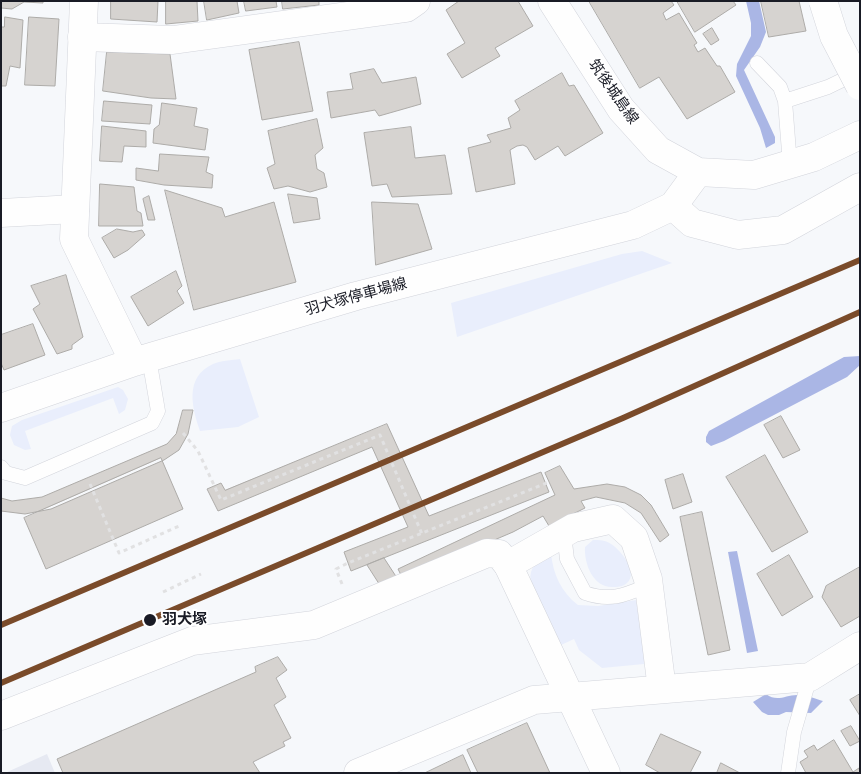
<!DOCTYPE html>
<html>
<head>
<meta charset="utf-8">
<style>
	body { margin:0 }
	#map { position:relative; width:861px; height:774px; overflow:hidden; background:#f6f8fb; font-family:"Fira Sans",sans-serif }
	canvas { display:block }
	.frame { position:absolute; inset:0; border:2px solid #191b25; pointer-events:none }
</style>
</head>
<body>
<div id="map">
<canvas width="861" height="774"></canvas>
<div class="frame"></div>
</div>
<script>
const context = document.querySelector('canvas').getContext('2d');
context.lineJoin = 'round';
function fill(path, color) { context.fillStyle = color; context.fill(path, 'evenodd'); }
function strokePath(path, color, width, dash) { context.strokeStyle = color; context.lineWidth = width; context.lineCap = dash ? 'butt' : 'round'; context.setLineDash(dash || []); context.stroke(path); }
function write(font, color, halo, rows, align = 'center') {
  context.font = font + ' "Fira Sans","Noto Sans JP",sans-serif'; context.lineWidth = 4; context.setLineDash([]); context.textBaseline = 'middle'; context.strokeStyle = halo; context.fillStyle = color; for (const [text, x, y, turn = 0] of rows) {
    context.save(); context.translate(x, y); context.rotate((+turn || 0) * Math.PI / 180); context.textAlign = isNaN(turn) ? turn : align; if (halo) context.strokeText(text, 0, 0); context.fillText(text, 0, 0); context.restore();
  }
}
fill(new Path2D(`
	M47,754L55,773H5Z`), '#e6e9f2');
fill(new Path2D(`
	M642,251L672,263L457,337L451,303L622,254Z
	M240,359L259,417L238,427L200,431C192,408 184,377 213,364C220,361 232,360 240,359Z
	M118,387L123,390L128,399L125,410L119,414L113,398L25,431L31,449L25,450L14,445L10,435L12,426L22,420Z
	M593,540C599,540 606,540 611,544C621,550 639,573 627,583C623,587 617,587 612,587C593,587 584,564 585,547Z
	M551,553C553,574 561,592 578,605L598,606L636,600L644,648V664L602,668L579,650L574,639L561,645C552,629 526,590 531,572C534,562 544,558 551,553Z`), '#e9eefc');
fill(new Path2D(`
	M746,1H759L766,32L760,47L744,70L775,137V143L766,148L760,128L736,76L737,64L751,36V23Z
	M860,356V365L847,377L724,441L711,446L706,442V437L709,431L844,357Z
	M737,551L758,651L747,653L728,552Z
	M766,694C778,703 786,694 799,695C807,695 816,699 823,701L811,713L786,712L779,715H768L762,712L753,702Z`), '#aab6e5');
const building = new Path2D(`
	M1,1H43V3L24,2L12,9L1,8Z
	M111,1H158L157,22L111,19Z
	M166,1H197L198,21L166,24Z
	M204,1H237L239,13L207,20Z
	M244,1H276L277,7L246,11Z
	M282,1H319V5L283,9Z
	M518,1L533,26L495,48L500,56L462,78L447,54L465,43L446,10L459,1Z
	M589,1H671L674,5L663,13L666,20L679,13L697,43L694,45L698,52L705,48L717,66H720L735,92L687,119L659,77L640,88Z
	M677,1H733L736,5L695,32Z
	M761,1H799L806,31L769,37Z
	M5,17L23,20L20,68L10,66L6,86H1V27H4Z
	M29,17L59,19L55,86L25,85Z
	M712,28L719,40L711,45L703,34Z
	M299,42L313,111L262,120L249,50Z
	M107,52L170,54L176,99L151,98L103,91Z
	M374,69L382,83L416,77L421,104L379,116L375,110L331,118L327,92L353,89L350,74Z
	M562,73L569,86L574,85L603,133L565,156L558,146L535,160L527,147L523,145L517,146L510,150L515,184L476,192L468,148L491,142L487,135L511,128L508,118L520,110L515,101Z
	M104,101L152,105L150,124L102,121Z
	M162,103L197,108L194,126L208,129L205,150L153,143L154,129L159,125Z
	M317,119L323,148L315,155L317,169L324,173L327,187L310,192L288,186L274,189L267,168L275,164L268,131Z
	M102,126L146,131V147L124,146L122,162L100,161Z
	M411,127L415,158L445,155L452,194L392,197L387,184L372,186L364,133Z
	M160,154L209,157L206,172L213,175L212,188L164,185L136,180V168L158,171Z
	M100,184L134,187L137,211L141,213L143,226H99Z
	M165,190L222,208L225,217L274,202L296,282L194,310Z
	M288,194L317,198L320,219L294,223Z
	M149,196L155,220H148L143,199Z
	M372,202L418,204L432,249L376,265Z
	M117,229L133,232L142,230L145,235L128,250L114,258L102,238Z
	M176,271L182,286L177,291L184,303L148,326L131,297Z
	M66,275L83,337L72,345V349L57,354L33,309L40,304L31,286Z
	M33,324L45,355L4,370L1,363V335Z
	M183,410H193L188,434L179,450L164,460L51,509L25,514L1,511V498L12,501L42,497L167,444L176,434Z
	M781,416L800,450L783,458L764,425Z
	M387,424L429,516L541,472L549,492L351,571L344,552L408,527L372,447L218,511L207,489L221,483L225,490Z
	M765,455L808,532L772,552L726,477Z
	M161,458L183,509L46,569L24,518Z
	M560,466L574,489L607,484L625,487L641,495L651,505L669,535L660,542L641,513L625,503L596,497L581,501L585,508L549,526L543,516L513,532L403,579L398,569L555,495L545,473Z
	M683,474L692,502L673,509L665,480Z
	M702,512L730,650L708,655L680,517Z
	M789,555L813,597L782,616L757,574Z
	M384,558L399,581L383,590L367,565Z
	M860,567V616L841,627L822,597L826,586Z
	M278,657L287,670L276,678L286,697L274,705L291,738L283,742L285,746L253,762L260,773H63L57,759L256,672L255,667Z
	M860,694V716L850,700Z
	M527,723L550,773H478L467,750Z
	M851,726L860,741L850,746L841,731Z
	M661,734L701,752L690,773H660L646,765Z
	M834,740L853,772L859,768L860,773H806L800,762L808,757L804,751L814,745L817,750Z
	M463,755L471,773H425Z
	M721,763L740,773H717Z`);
fill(building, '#d6d3d0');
strokePath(building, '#adaba8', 1);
const lane = new Path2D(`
	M757,63L780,87L785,101L790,165
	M785,101L828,87L859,72
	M1,467L6,473L25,478L152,423L158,411L149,358
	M564,534L567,559L585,593C611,602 625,595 649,585
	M788,773L794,732L810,677`);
const street = new Path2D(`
	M82,37L173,40L406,8L416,1
	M1,213L75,209
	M508,565L573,528L613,519L634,538L648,579L662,689
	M358,773L534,700L810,677L860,646`);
const secondary = new Path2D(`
	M84,1L74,239L134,362
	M552,1L621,109L658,150L698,172L754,175L814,157L860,135
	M673,206L692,223L738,235L783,230L860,187
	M1,408L134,362L356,296L633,225L673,206L698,172
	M1,716L192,641L314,625L487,553L499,554L508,565L606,773`);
strokePath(lane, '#d2d4db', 15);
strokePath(street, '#d2d4db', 29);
strokePath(secondary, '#d2d4db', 29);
strokePath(new Path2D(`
	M183,433L198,451L221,500L380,435L422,534
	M90,484L119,553L179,526
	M342,584L336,569L348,563L549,482
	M163,592L201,574`), '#e1e1e2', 3, [4, 4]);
strokePath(lane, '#fefefe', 14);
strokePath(street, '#fefefe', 28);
strokePath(secondary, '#fefefe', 28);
const secondaryBridge = new Path2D(`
	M823,1L834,36L860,86`);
strokePath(secondaryBridge, '#d2d4db', 29, []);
strokePath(secondaryBridge, '#fefefe', 28);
strokePath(new Path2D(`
	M1,625L860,260
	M1,683L623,418L860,312`), '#7a4b2a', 6);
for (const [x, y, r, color] of [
	[150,620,7,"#191b25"]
]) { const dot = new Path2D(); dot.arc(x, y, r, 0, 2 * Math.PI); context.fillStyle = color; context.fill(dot); strokePath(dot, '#fff', 2); }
write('15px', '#191b25', '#fff', [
	["筑後城島線",613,92,55],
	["羽犬塚停車場線",356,297,-15]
]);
write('bold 15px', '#191b25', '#fff', [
	["羽犬塚",162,620]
], 'left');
</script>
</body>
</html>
